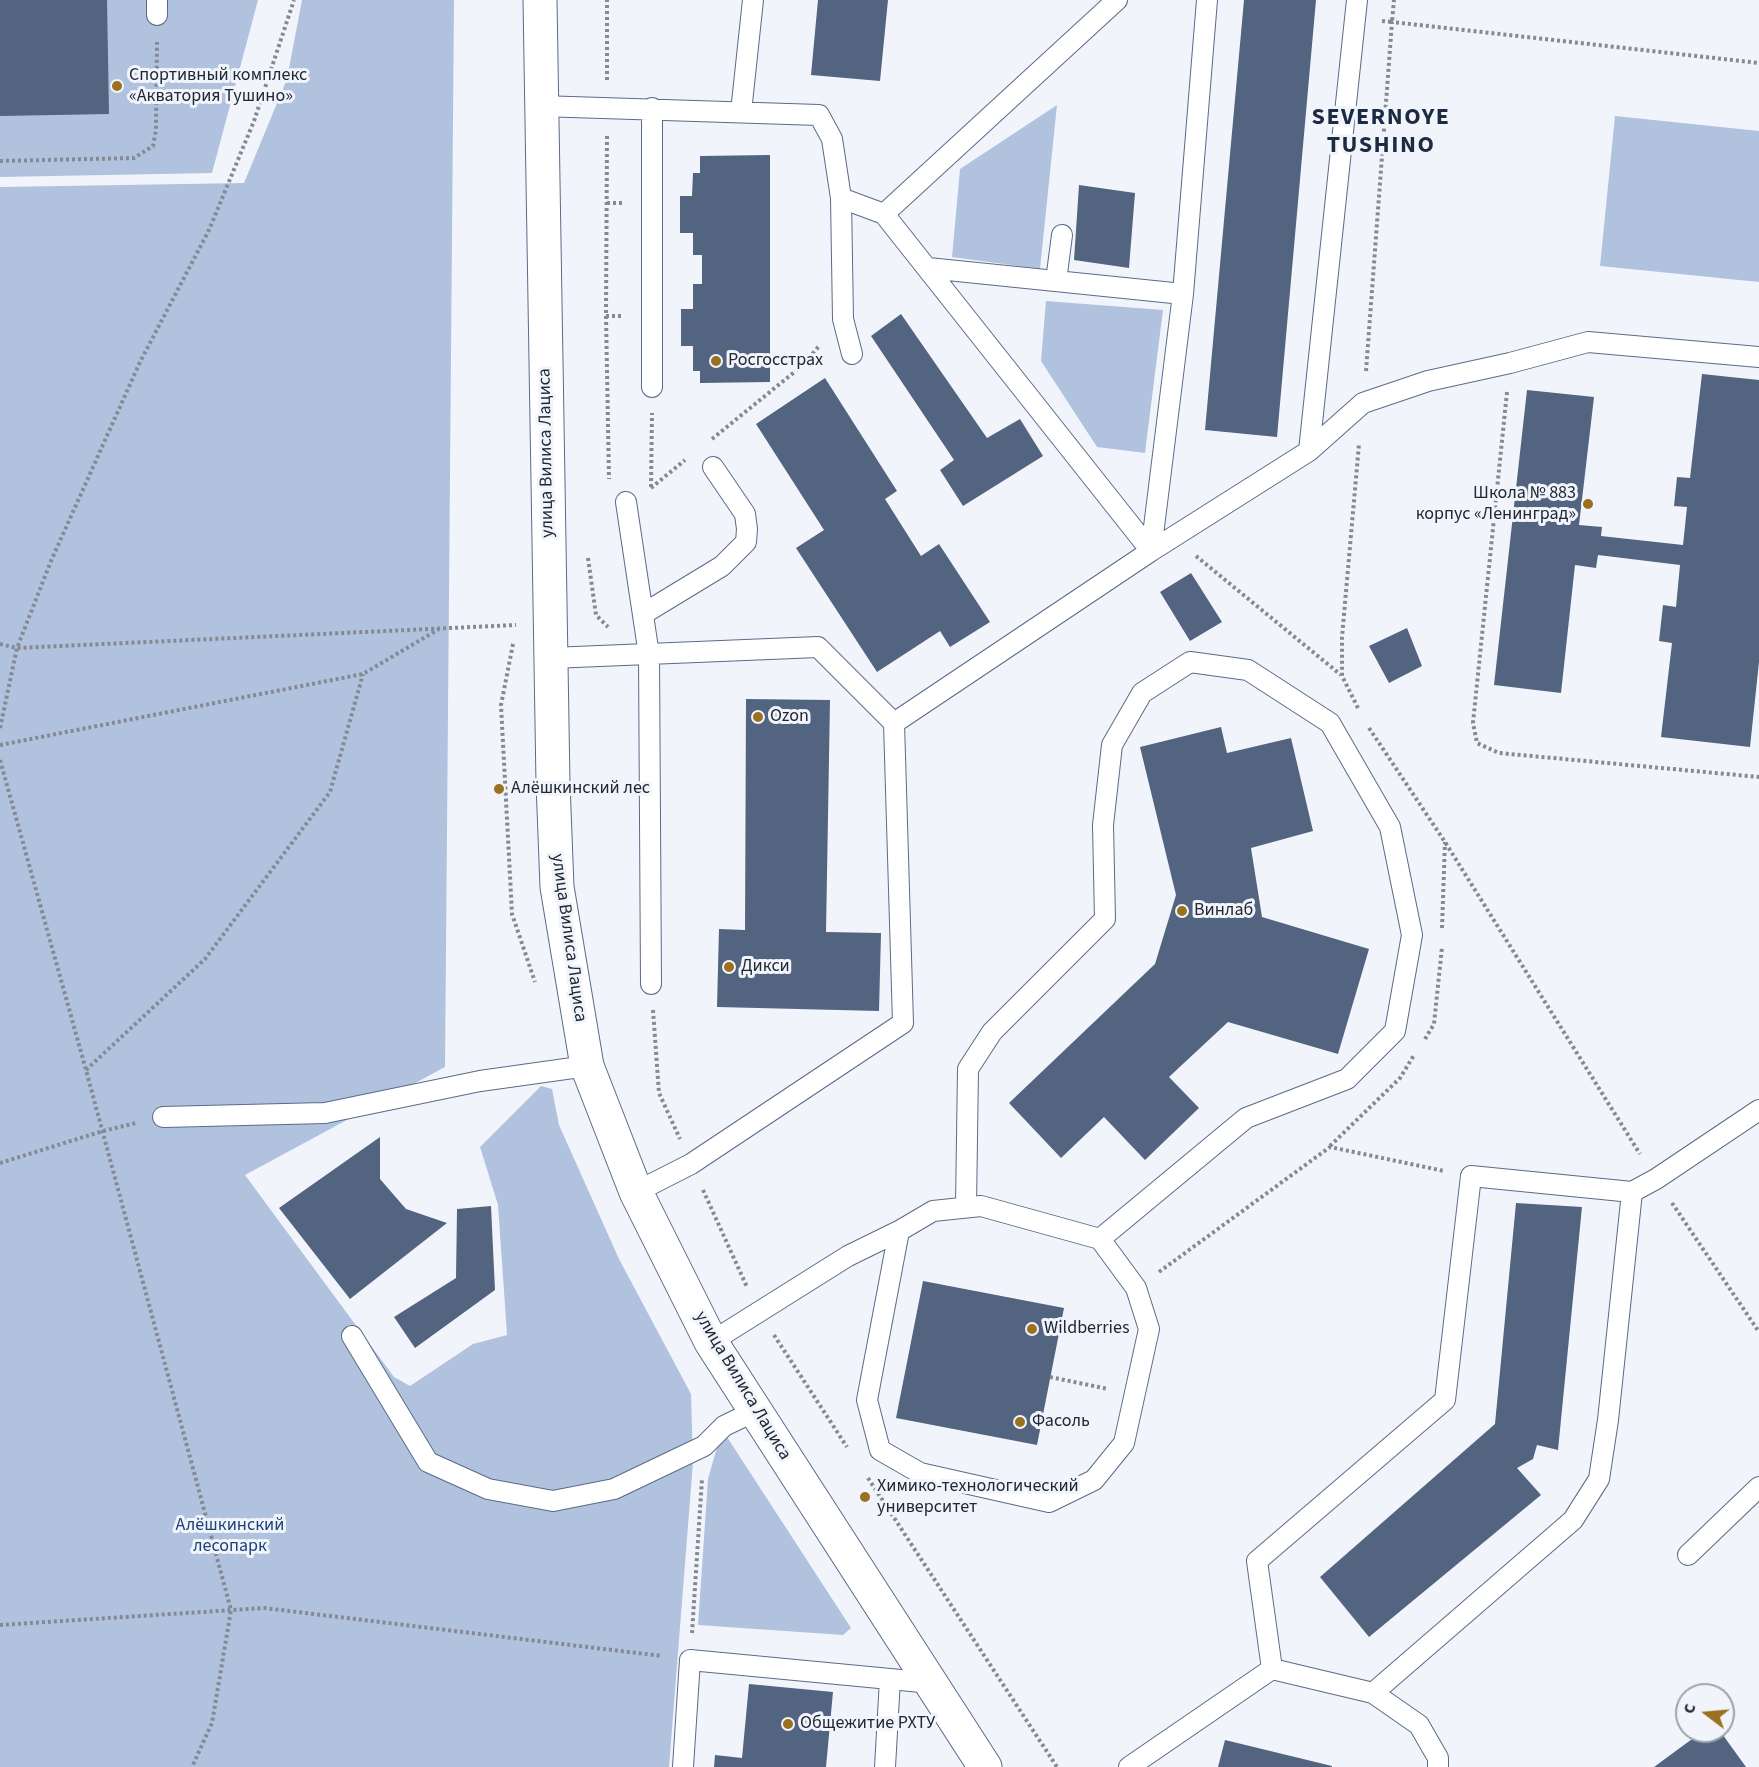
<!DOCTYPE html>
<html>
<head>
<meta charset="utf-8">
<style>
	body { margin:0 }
	#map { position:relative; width:1759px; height:1767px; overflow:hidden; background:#f1f5fb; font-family:"Source Sans 3",sans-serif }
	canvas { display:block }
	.north { position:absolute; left:1675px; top:1683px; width:60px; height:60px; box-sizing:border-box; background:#f1f5fb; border:2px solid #9da3ab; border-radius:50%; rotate:286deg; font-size:16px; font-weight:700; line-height:24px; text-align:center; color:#202834 }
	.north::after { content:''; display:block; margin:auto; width:21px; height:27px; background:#9a711e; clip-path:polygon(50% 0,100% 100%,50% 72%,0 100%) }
</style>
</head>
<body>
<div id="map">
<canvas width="1759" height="1767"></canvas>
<div class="north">С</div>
</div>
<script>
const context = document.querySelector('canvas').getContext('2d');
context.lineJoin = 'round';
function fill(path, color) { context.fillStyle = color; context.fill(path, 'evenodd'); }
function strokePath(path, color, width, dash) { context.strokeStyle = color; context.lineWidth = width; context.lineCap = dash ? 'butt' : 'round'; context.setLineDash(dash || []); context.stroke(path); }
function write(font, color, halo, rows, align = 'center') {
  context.font = font + ' "Source Sans 3",sans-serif'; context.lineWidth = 6; context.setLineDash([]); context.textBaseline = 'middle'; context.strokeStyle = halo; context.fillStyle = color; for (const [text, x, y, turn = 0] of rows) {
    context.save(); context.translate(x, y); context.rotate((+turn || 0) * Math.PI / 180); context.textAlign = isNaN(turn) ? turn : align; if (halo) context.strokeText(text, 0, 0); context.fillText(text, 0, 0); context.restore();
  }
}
fill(new Path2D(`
	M0,0H258L212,173L0,177Z
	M302,0H454L445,1067L245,1175L394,1377L410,1386L473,1344L507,1335L498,1205L480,1147L541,1086L552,1089L559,1125L619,1259L691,1394L693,1462L669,1767H0V187L244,183L287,79Z
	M1057,105L1040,269L952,257L960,169Z
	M1615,116L1759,131V282L1600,266Z
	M1046,301L1163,310L1145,453L1097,447L1041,361Z
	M727,1437L851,1628L843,1635L698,1625L708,1479L719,1440Z`), '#b1c2de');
fill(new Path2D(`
	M0,0H107L109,114L0,116Z
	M818,0H888L880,81L811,75Z
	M1244,0H1316L1277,437L1205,430Z
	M770,155V382L700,383V371H693V346H681V309H693V284H702V255H693V233H680V196H692L693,173H700V156Z
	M1079,185L1135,193L1129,268L1074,260Z
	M901,314L987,438L1020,419L1043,456L963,506L940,470L954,460L871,336Z
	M1702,374L1759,380V662L1750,747L1661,737L1672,643L1659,641L1663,605L1676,607L1680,565L1598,555L1596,568L1575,565L1561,693L1494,685L1527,390L1594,397L1579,525L1602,527L1601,536L1683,545L1687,507L1674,506L1677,477L1690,478Z
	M825,378L897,491L885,499L921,556L939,544L990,622L950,647L940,631L877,672L796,548L824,530L756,424Z
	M1191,573L1222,622L1190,641L1160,592Z
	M1407,628L1422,666L1389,683L1369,646Z
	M746,699L830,700L826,932L881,933L879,1011L717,1007L719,929L745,930Z
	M1221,727L1227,753L1291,738L1313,831L1251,848L1262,917L1369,949L1338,1054L1228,1022L1169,1077L1199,1108L1145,1160L1104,1117L1061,1158L1009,1103L1155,964L1176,895L1140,747Z
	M380,1137V1179L406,1209L447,1223L350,1299L279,1208Z
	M1516,1203L1582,1207L1558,1450L1537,1445L1533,1459L1517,1468L1541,1495L1369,1637L1320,1577L1495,1424Z
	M491,1206L495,1290L415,1348L394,1317L456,1278L457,1209Z
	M923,1281L1064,1308L1037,1445L896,1418Z
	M749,1684L833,1692L826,1767H714L715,1755L742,1758Z
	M1703,1731H1720L1746,1767H1654Z
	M1225,1740L1332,1766V1767H1218Z`), '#52647f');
const lane = new Path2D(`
	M157,0V15
	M540,106L819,115L832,139L841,198L884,214L1117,0
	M652,108V387
	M741,112L753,0
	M841,198L843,319L852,354
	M884,214L1151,551L1309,451L1357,0
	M928,268L1183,294
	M1056,281L1062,235
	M1309,451L1363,403L1428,381L1510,363L1588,342L1759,357
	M626,502L649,655L651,984
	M643,614L722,566L746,542L747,529L745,514L713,467
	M551,658L818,647L894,723L1151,551L1183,294L1207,0
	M163,1117L325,1113L480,1081L587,1066
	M636,1192L691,1164L903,1023L894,723
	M966,1207L968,1069L992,1032L1105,919L1103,825L1112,745L1142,693L1190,662L1248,670L1330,723L1390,827L1412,935L1395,1031L1347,1079L1246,1118L1100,1239
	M352,1336L428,1462L488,1489L553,1501L614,1489L704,1446L724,1426L755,1411
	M711,1342L848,1256L899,1231L933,1211L981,1206L1100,1239L1136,1288L1149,1329L1124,1443L1094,1480L1049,1502L920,1473L880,1450L867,1400L899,1231
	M1688,1555L1759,1487
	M1272,1669L1373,1693L1419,1725L1438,1758V1767
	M1373,1693L1573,1520L1599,1479L1608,1420L1632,1192L1656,1179L1759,1110
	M683,1767L690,1660L932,1683
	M885,1767L890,1679
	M1129,1767L1272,1669L1257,1561L1445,1400L1471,1176L1632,1192`);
const secondary = new Path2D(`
	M540,0L553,783L557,887L587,1066L636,1192L711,1342L985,1767`);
strokePath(lane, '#5a6b88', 22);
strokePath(secondary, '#5a6b88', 35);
strokePath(new Path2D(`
	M1382,21L1392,22L1394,0
	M607,80V0
	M607,136L606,316L609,479
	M0,161L134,158L153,146L156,130L157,42
	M607,203H624
	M606,316H624
	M1366,371L1392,22L1759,63
	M1507,392L1473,723L1477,743L1499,753L1759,777
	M712,439L803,365L819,346
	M651,487L652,413
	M651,488L685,460
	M1196,556L1341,675
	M588,558L596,615L608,627
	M0,644L17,648L516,625
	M513,644L501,705L512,914L535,982
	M1358,708L1342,676V637L1359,444
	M0,728L17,648L51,561L140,362L209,230L254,121L294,0
	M1369,728L1445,842L1640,1154
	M0,745L363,674L439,629
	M0,760L86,1070L231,1610L212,1723L192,1767
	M1442,928L1445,842
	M653,1010L659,1093L680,1139
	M1425,1039L1434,1024L1442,947
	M86,1070L205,959L330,792L363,674
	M1330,1146L1400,1078L1414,1055
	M0,1163L103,1131L136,1123
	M703,1190L747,1287
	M1672,1203L1759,1332
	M1159,1272L1330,1147L1444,1171
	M774,1335L847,1447
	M1050,1377L1108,1389
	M868,1478L1057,1767
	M0,1625L264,1608L662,1656
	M692,1633L702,1479`), '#848a93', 4, [3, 3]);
strokePath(lane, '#fff', 20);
strokePath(secondary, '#fff', 33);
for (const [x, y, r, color] of [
	[117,86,6,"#9a711e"],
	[716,361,6,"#9a711e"],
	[1588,504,6,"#9a711e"],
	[758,717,6,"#9a711e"],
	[499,789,6,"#9a711e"],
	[1182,911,6,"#9a711e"],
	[729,967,6,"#9a711e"],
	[1032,1329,6,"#9a711e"],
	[1020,1422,6,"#9a711e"],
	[865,1497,6,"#9a711e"],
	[788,1724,6,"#9a711e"]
]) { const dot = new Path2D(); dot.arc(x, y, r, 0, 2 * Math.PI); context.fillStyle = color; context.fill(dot); strokePath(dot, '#f1f5fb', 2); }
write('18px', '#202834', '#f1f5fb', [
	["Спортивный комплекс",129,76],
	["«Акватория Тушино»",129,97],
	["Росгосстрах",728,361],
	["Школа № 883",1576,494,"right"],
	["корпус «Ленинград»",1576,515,"right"],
	["Ozon",770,717],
	["Алёшкинский лес",511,789],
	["Винлаб",1194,911],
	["Дикси",741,967],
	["Wildberries",1044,1329],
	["Фасоль",1032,1422],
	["Химико-технологический",877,1487],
	["университет",877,1508],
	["Общежитие РХТУ",800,1724]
], 'left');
write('18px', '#202834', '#f1f5fb', [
	["улица Вилиса Лациса",547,453,-91],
	["улица Вилиса Лациса",568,938,82],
	["улица Вилиса Лациса",742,1386,59]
]);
write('18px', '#204279', '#f1f5fb', [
	["Алёшкинский",230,1526],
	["лесопарк",230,1547]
]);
context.letterSpacing = '1.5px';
write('bold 24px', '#1c2b43', '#f1f5fb', [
	["SEVERNOYE",1381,119],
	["TUSHINO",1381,147]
]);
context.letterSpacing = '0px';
</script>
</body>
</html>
